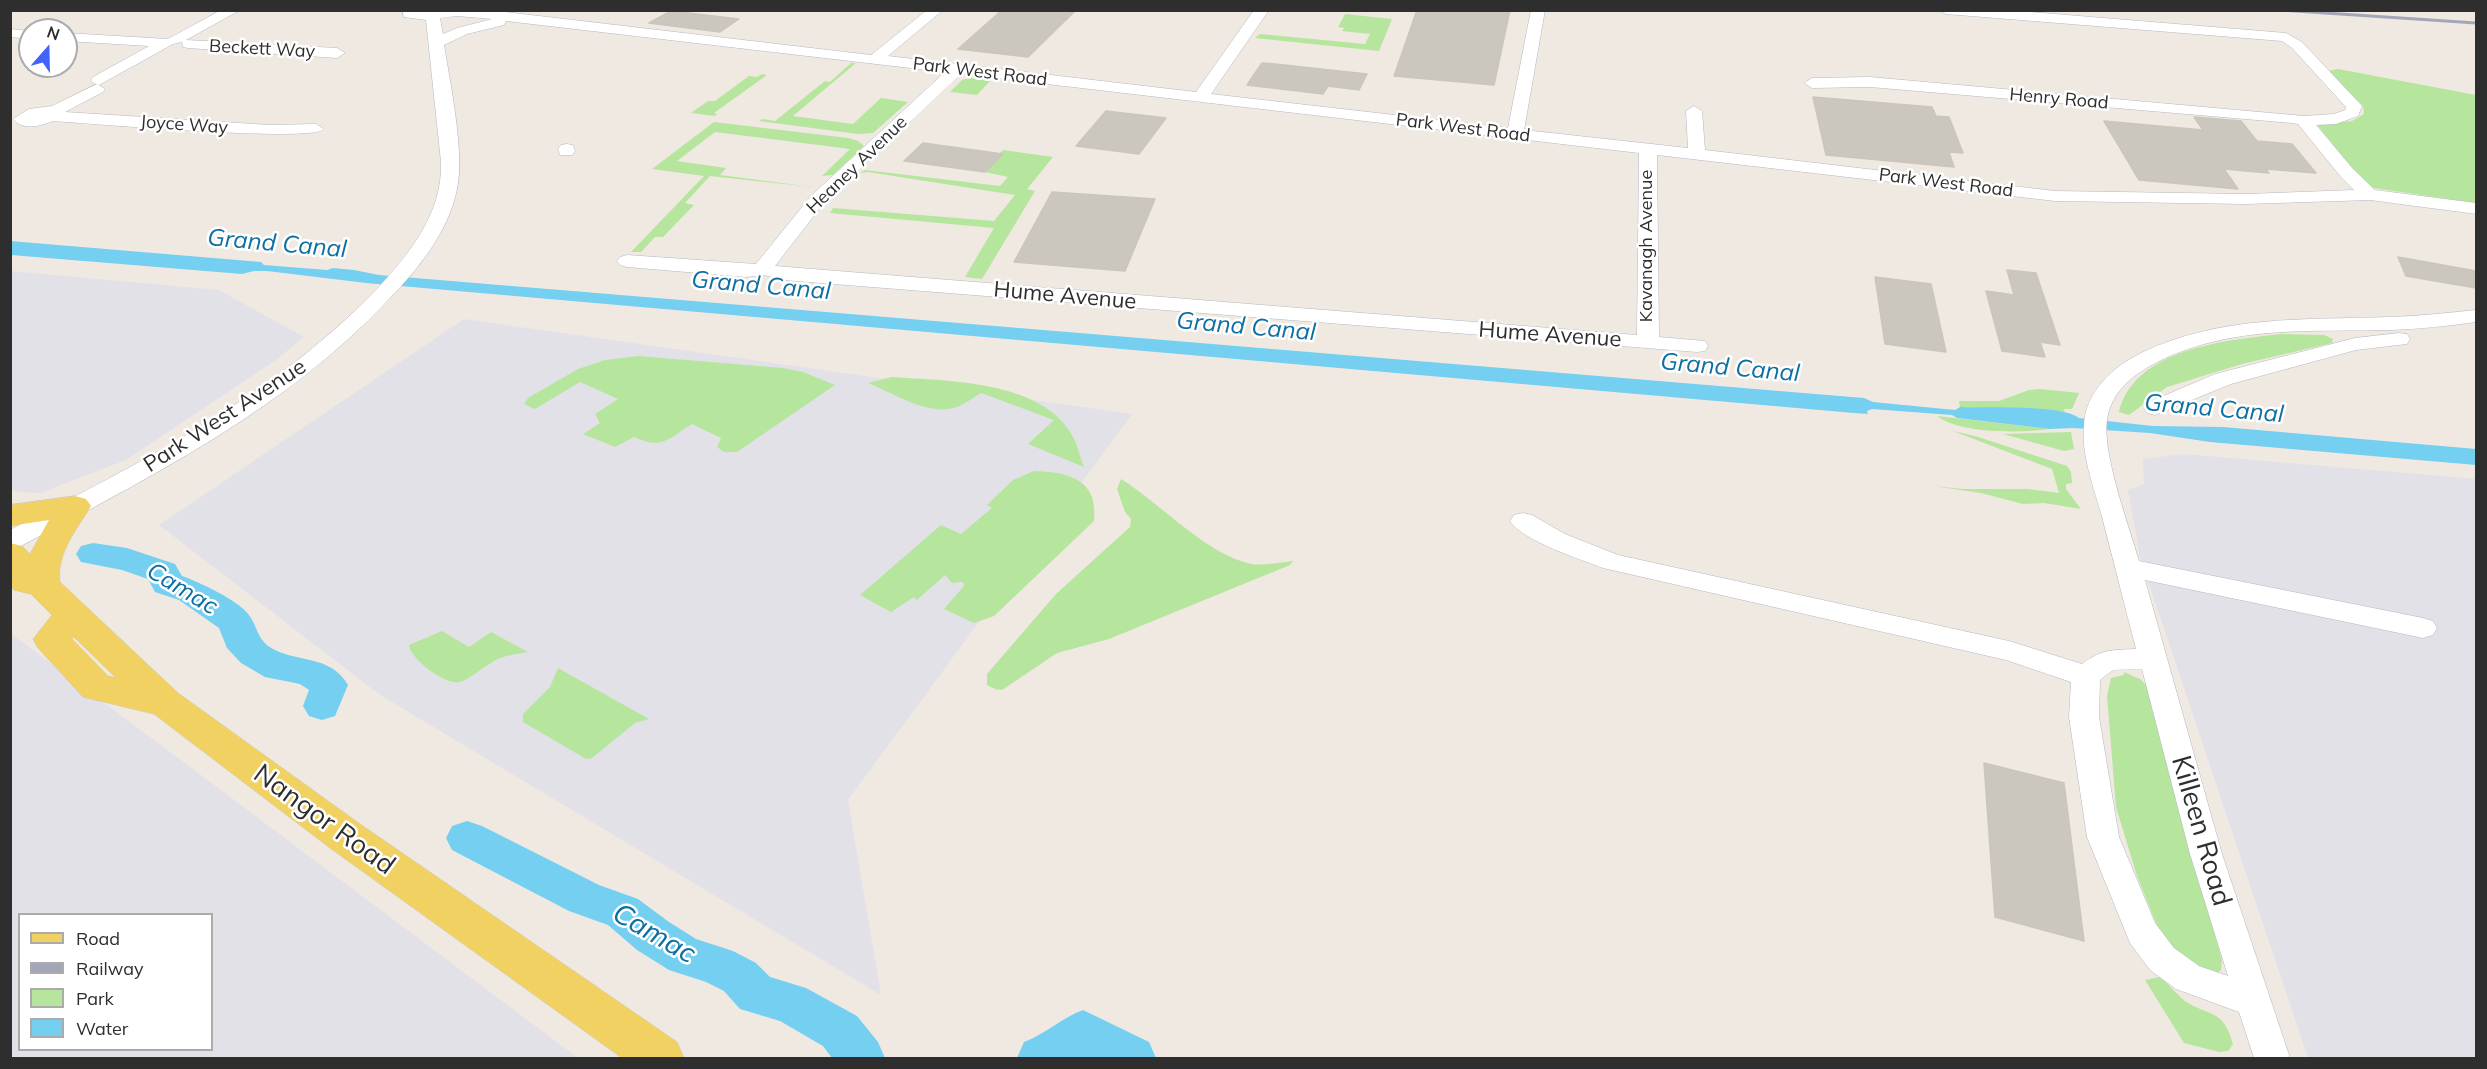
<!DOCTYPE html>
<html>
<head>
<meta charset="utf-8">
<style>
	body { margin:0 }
	#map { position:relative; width:2487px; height:1069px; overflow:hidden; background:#efe9e1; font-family:Mulish,sans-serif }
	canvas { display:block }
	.frame { position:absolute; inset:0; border:12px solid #2e2e2e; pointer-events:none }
	.legend { position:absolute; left:18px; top:913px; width:195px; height:138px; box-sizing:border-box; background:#fff; border:2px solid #ababab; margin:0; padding:8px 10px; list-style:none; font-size:18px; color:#2e2e2e }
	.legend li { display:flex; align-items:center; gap:12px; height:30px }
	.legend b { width:30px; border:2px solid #ababab }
	.north { position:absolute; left:18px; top:18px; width:60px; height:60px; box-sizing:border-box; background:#fff; border:2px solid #ababab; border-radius:50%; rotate:20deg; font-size:16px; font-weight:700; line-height:24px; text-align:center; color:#2e2e2e }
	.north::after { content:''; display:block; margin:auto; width:21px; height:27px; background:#4264fb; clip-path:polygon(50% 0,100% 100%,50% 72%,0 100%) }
</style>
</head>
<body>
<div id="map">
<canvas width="2487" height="1069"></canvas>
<div class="frame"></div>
<ul class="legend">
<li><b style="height:8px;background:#f2d163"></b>Road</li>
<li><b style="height:8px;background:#a3a6b8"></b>Railway</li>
<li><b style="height:16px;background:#b6e59e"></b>Park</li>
<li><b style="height:16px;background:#75cff0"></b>Water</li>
</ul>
<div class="north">N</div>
</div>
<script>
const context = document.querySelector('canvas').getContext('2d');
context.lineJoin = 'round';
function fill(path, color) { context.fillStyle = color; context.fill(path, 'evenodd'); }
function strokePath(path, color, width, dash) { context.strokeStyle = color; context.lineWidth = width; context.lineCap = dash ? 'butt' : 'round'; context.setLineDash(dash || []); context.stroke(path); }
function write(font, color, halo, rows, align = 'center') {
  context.font = font + ' Mulish,sans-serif'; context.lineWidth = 5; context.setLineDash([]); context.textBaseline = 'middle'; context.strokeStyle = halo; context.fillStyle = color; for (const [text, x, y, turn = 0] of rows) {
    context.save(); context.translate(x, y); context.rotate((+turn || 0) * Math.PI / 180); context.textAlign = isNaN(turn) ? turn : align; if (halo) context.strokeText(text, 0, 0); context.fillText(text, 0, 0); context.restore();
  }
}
fill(new Path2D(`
	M10,271L219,290L304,337L276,360L126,460L40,493L16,492L10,488Z
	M464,319L1132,414L848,800L881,995L380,695L159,525Z
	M2184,454L2476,479V1058H2308L2140,557L2128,490L2144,484L2143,459Z
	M10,633L173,754L578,1058H11ZM20,914H212V1050H20Z`), '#e3e1e8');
fill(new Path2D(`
	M1345,14L1392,19L1379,51L1255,38L1260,34L1365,44L1370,34L1342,31L1344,28L1338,27Z
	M851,63H856L793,116L853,124L881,98L908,102L873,133L858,134L759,121L762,119L775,121L825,81L830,82Z
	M2338,69L2476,95V203L2367,187L2318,126L2320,124L2352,121L2364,114L2363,106L2328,71Z
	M762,74L767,75L714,113L717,114L715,116L691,113L708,101H715L749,76L757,77Z
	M969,78L992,79L977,95L950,92L962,80Z
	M714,122L848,138L858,141L864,146L833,175L822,176L850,149L715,132L677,161L726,168L720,175L812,187L710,176L685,203L694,205L663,237H655L641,252H631L704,176L652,169Z
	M1003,150L1053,157L1027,189L1035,191L982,279L965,277L994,228L830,213L833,208L994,221L1015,195L868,172L860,173L865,170L1000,186L1008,177L985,172L1002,154L1000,153Z
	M2281,334L2324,335L2333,339L2332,343L2242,364L2167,387L2129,415L2119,412C2134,348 2228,340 2281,334Z
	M638,356L783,368L803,372L835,385L737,452H724L717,447L721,438L692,424C668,439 662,450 634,437L615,447L583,434L600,423L595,414L618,399L580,382L535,409L524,404L528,398L578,369L605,360Z
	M892,377C946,381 1044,380 1073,437C1078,446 1080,457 1084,467L1028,444L1054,420L981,393C974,397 965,404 957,407C929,417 893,393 868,383Z
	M2040,389L2079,393L2072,409H2064L2065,412L1960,407L1959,401H1999L2029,390Z
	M1937,416L2050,429C2022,433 1960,434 1937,416Z
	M1953,431L1975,436L2067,466L2071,472L2072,483L2066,484V489L2081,509L2044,503L2023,504L1981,493L1933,486L1963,489H2028L2059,493L2052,469Z
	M2071,432L2074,449L2064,451L2003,434Z
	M1034,471C1068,472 1099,479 1094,521L994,616L974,623L944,609L964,586L963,582L952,583L945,575L917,600L914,597L891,612L860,595L941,525L961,534L992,508L987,505L1013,480Z
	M1121,479C1160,503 1208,556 1252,564C1264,566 1281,562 1293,561L1290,565L1109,639L1057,653L1002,690L995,689L987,685V674L1056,594L1130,527L1131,519L1125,512L1117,489Z
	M442,631L469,647L491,632L528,652C518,654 505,655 496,660C484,666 472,678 460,682C446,686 410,659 409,645Z
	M558,668L649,719L635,723L592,758L586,759L523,722V714L550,687Z
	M2124,672L2140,679L2146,685L2222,960L2221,970L2216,974L2189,965L2183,954C2171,951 2164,938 2158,928L2137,876L2116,807L2107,696L2111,678L2124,675Z
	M2160,977C2169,984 2176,994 2185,1001C2209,1017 2223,1008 2233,1044L2228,1051L2219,1052L2184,1043L2145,980Z`), '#b6e59e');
fill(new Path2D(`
	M10,241L261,262L264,265L327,270L333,268L354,270L379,275L1864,398L1873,402L1955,410L1960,407C1985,408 2062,404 2079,418L2153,426L2223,427L2476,449V465L2210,442L2150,433L2073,428L2050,429L1957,418L1952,415L1872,409L1867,411L1868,414L1854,413L366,283L267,271H254L242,274L11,255Z`), '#75cff0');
fill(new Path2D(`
	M93,543L127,548L175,564L182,576C199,582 238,600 249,615C257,626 257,637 268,646C294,664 330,653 348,685L335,716L322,720L309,716L303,706L309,690L300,684L265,677L241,663L227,648L219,628L179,600L155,592L148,579L122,570L81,562L76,554L81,546Z
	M467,821L482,826L599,885L638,899L669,922L696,939L733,951L756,963L770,977L806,988L857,1016L878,1042L885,1058H832L823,1046L780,1021L740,1009L724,991L706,982L669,970L637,950L608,925L569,911L452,850L446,838L452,826Z
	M1083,1010L1149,1042L1156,1058H1017L1024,1042C1045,1034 1062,1018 1083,1010Z`), '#75cff0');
const building = new Path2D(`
	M1002,10H1076L1028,57L958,49Z
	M1417,10H1510L1494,85L1394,76Z
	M671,11L739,19L720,32L649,23Z
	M1262,63L1275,64L1367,74L1359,90L1328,86L1323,94L1247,85Z
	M1813,97L1932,107L1936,116L1949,117L1963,153L1949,152L1954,167L1826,155Z
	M1106,111L1166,118L1139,154L1076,146Z
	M2194,117L2241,121L2257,141L2292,144L2316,173L2266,169L2269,173L2224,169L2238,189L2139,180L2104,121L2203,130Z
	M923,143L1003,154L985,172L904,161Z
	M1052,192L1155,199L1125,271L1014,262Z
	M2398,257L2476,271V288L2406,276Z
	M2007,270L2036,273L2060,345L2040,342L2045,357L2002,351L1986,291L2014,295Z
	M1875,277L1931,284L1946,352L1885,344Z
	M1984,763L2064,783L2084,941L1995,917Z`);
fill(building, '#cbc7bf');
strokePath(building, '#cbc5ba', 1.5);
const minor = new Path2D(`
	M221,10H240L186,40L337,48L345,53L337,58L188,48L183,47L182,42L173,44L99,85L93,83L91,80L93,77L149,46L66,41V33L168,39Z
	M402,10H488L871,55L927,10H943L888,56L1196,92L1254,10H1269L1211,94L1508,128L1531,10H1545L1524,130L1688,148L1686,111L1694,106L1702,111L1705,150L2055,191L2246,194L2354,190L2341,177L2298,124L2292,123L1870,87L1812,88L1804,83L1812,78L1870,77L2304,116L2334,114L2345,110L2346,107L2292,48L2282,41L1946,14L1939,10H2006L2286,33L2302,42L2362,106L2358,116L2336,124L2316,125L2353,169L2375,190L2476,203V214L2370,200L2246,204L2055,201L1657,155L1659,337L1705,341L1708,346L1705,351L1697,352L783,280L764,275L746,277L627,267L620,265L617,261L620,257L627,255L756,264L811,196L945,72L506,21L504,25L467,34L444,45C450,82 465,154 457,189C448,233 418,269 388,300C285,410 150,477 19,547L10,549V530C140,463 271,398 374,292C408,256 443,214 441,162L426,20L404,17ZM457,16L492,19L457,28L443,34L440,18ZM961,74L1639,153L1637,335L775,266L823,204Z
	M10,29L30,31V39L10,37Z
	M97,84L105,89L103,92L65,112L270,125L316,124L324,129C313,143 86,123 53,121C40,126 23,131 13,119L29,109L52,106Z
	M567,144L573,145L575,151L572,155H560L558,149L561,145Z
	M2476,310V322C2448,326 2419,329 2390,330C2311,332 2232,325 2159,361C2134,374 2111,391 2107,420C2102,454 2129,526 2139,561L2423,618L2433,621L2437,628L2433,635L2423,638L2145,580L2222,854L2290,1058H2254L2239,1012L2176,989L2150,970L2130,943L2087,837L2069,717L2071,682L2006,660L1603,568C1580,559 1523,541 1510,521L1514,515L1523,513L1532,515L1565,534L1618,555L2009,641L2082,664C2102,649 2112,650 2136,649C2124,604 2113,558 2101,513C2093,485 2081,454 2084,424C2086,391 2113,367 2141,353C2220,315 2304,320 2390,317C2419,316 2447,313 2476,310ZM2142,669L2190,854L2228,976L2199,966L2174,948L2155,923L2119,837L2099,717L2100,680L2113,670Z
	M2399,333L2407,334L2410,339L2407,344L2356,350L2231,384L2155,415L2147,413L2144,408L2147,403L2215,374L2355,338Z`);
const major = new Path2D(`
	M75,496L86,499L91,506C77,529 56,554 60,582L178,693L360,824L677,1042L684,1058H622L330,848L154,714L83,697L38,648L33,639L52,615L31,594L14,590L10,585L12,576L10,574V543L22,546L30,554L49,520L10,526V505ZM74,637L116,678L108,676L72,639Z`);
strokePath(minor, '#b4b7c1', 1);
strokePath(major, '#c9c9c9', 1);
fill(minor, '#fff');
fill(major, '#f2d163');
strokePath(new Path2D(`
	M2280,10L2476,23`), '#a3a6b8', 3);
write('18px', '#2e2e2e', '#fff', [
	["Beckett Way",262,49,3],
	["Park West Road",980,72,7],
	["Henry Road",2059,99,5],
	["Joyce Way",184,125,4],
	["Park West Road",1463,128,7],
	["Heaney Avenue",857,165,-44],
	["Park West Road",1946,183,7],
	["Kavanagh Avenue",1647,246,-90]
]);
write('22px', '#2e2e2e', '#fff', [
	["Hume Avenue",1065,296,5],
	["Hume Avenue",1550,335,4],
	["Park West Avenue",225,416,-33]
]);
write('italic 24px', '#0d6fa3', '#fff', [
	["Grand Canal",277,244,5],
	["Grand Canal",761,286,5],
	["Grand Canal",1246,327,5],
	["Grand Canal",1730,368,5],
	["Grand Canal",2214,409,5],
	["Camac",182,589,31]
]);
write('27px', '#2e2e2e', '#fff', [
	["Nangor Road",324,820,36],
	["Killeen Road",2201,831,74]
]);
write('italic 28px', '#0d6fa3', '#fff', [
	["Camac",654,934,30]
]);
</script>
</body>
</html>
